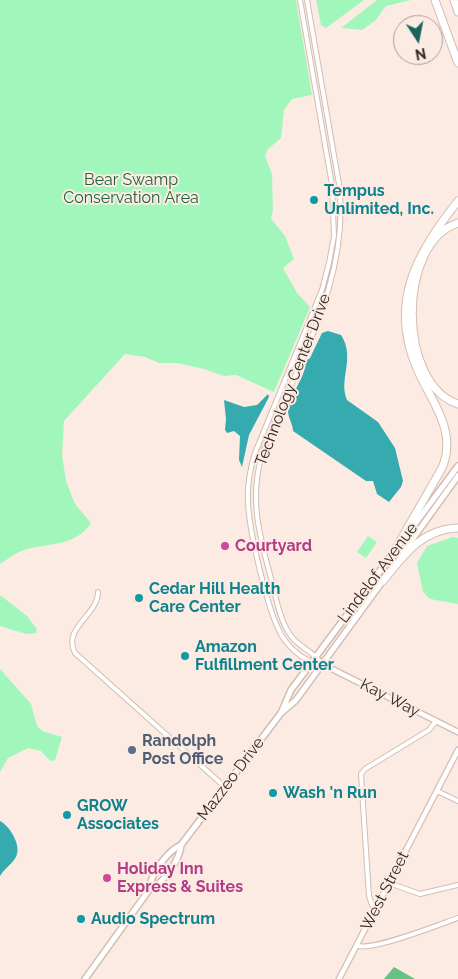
<!DOCTYPE html>
<html>
<head>
<meta charset="utf-8">
<style>
	body { margin:0 }
	#map { position:relative; width:458px; height:979px; overflow:hidden; background:#fcebe2; font-family:Raleway,sans-serif }
	canvas { display:block }
	.north { position:absolute; left:393px; top:15px; width:50px; height:50px; box-sizing:border-box; background:#fcebe2; border:1px solid #aa9d96; border-radius:50%; rotate:169deg; font-size:14px; font-weight:700; line-height:20px; text-align:center; color:#2e2723 }
	.north::after { content:''; display:block; margin:auto; width:18px; height:22px; background:#19655d; clip-path:polygon(50% 0,100% 100%,50% 72%,0 100%) }
</style>
</head>
<body>
<div id="map">
<canvas width="458" height="979"></canvas>
<div class="north">N</div>
</div>
<script>
const context = document.querySelector('canvas').getContext('2d');
context.lineJoin = 'round';
function fill(path, color) { context.fillStyle = color; context.fill(path, 'evenodd'); }
function strokePath(path, color, width, dash) { context.strokeStyle = color; context.lineWidth = width; context.lineCap = dash ? 'butt' : 'round'; context.setLineDash(dash || []); context.stroke(path); }
function write(font, color, halo, rows, align = 'center') {
  context.font = font + ' Raleway,sans-serif'; context.lineWidth = 4; context.setLineDash([]); context.textBaseline = 'middle'; context.strokeStyle = halo; context.fillStyle = color; for (const [text, x, y, turn = 0] of rows) {
    context.save(); context.translate(x, y); context.rotate((+turn || 0) * Math.PI / 180); context.textAlign = isNaN(turn) ? turn : align; if (halo) context.strokeText(text, 0, 0); context.fillText(text, 0, 0); context.restore();
  }
}
fill(new Path2D(`
	M0,0H296L312,95L292,99L284,110L281,138L268,149L265,156L272,174L273,210L271,219L285,236L294,259L283,268L297,293L310,307L274,392L236,375L224,376L204,369L177,363H159L145,357L125,354L64,421L62,455L66,481L75,504L91,523C76,547 46,543 24,550C15,553 8,559 0,564Z
	M316,0H364L326,28L321,25Z
	M377,0H411L386,6L375,21L362,30L341,28Z
	M368,536L377,542L366,558L357,552Z
	M453,537L458,538V604L430,599L423,592L417,563L427,546Z
	M0,595L27,616L37,629L36,633L26,634L0,626Z
	M0,669L31,704L37,726L42,731L62,737L55,760L50,761L41,751L28,748L8,758L0,772Z`), '#a1f7bb');
fill(new Path2D(`
	M394,967L415,979H384Z`), '#65c284');
fill(new Path2D(`
	M328,331L341,335C356,358 338,379 347,400L378,422L395,448L403,481L401,487L389,502L377,494L373,481H366L293,431C293,424 288,418 288,411C290,393 305,379 306,361L310,358L322,333Z
	M268,394L269,397L249,435L242,467L239,460L240,436L234,431L227,433L225,430L226,419L224,400L244,407L257,405Z
	M0,821C10,826 22,846 16,857C12,864 4,869 0,876Z`), '#35abb0');
const minor = new Path2D(`
	M300,0L332,185L334,236L329,263L322,290L255,453C250,469 247,485 248,502C249,531 268,613 282,636C290,649 307,664 322,664
	M307,0L339,184C351,281 294,368 262,455C248,501 261,541 273,586C277,602 280,619 289,633C297,647 314,651 322,664
	M98,592C98,615 62,628 75,653L225,787
	M437,791L458,801
	M389,883L420,894L458,885
	M376,908L372,905L369,896L361,774L365,769L429,730L436,721
	M358,946C375,950 438,925 458,918`);
const tertiary = new Path2D(`
	M322,664L458,732
	M339,979L458,750`);
const secondary = new Path2D(`
	M406,536L458,466
	M401,555L458,476
	M281,713L291,690L394,552
	M149,890C162,885 180,860 181,845
	M85,979L149,890C150,875 167,851 181,845L281,713L296,700L385,578`);
const motorway = new Path2D(`
	M435,0L458,63
	M454,0L458,12
	M458,223C397,242 397,384 458,404
	M392,555L442,468C458,431 431,401 417,369C388,302 417,253 458,201
	M383,581C404,555 422,529 458,528`);
strokePath(minor, '#d2bdb3', 6);
strokePath(tertiary, '#d2bdb3', 7);
strokePath(secondary, '#d2bdb3', 8);
strokePath(motorway, '#d2bdb3', 9);
strokePath(minor, '#fff', 4);
strokePath(tertiary, '#fff', 4.5);
strokePath(secondary, '#fff', 5);
strokePath(motorway, '#fff', 7);
for (const [x, y, r, color] of [
	[314,200,5,"#0f9aa8"],
	[225,546,5,"#d1479c"],
	[139,598,5,"#0f9aa8"],
	[185,656,5,"#0f9aa8"],
	[132,750,5,"#5c6f8a"],
	[273,793,5,"#0f9aa8"],
	[67,815,5,"#0f9aa8"],
	[107,878,5,"#d1479c"],
	[81,919,5,"#0f9aa8"]
]) { const dot = new Path2D(); dot.arc(x, y, r, 0, 2 * Math.PI); context.fillStyle = color; context.fill(dot); strokePath(dot, '#fcebe2', 2); }
write('16px', '#206239', '#fcebe2', [
	["Bear Swamp",131,180],
	["Conservation Area",131,198]
]);
write('bold 16px', '#0d838f', '#fcebe2', [
	["Tempus",324,191],
	["Unlimited, Inc.",324,209],
	["Cedar Hill Health",149,589],
	["Care Center",149,607],
	["Amazon",195,647],
	["Fulfillment Center",195,665],
	["Wash 'n Run",283,793],
	["GROW",77,806],
	["Associates",77,824],
	["Audio Spectrum",91,919]
], 'left');
write('16px', '#2e2723', '#fcebe2', [
	["Technology Center Drive",293,380,-69],
	["Lindelof Avenue",378,573,-53],
	["Kay Way",390,698,27],
	["Mazzeo Drive",231,779,-53],
	["West Street",385,891,-63]
]);
write('bold 16px', '#b23c85', '#fcebe2', [
	["Courtyard",235,546],
	["Holiday Inn",117,869],
	["Express & Suites",117,887]
], 'left');
write('bold 16px', '#4e5e75', '#fcebe2', [
	["Randolph",142,741],
	["Post Office",142,759]
], 'left');
</script>
</body>
</html>
